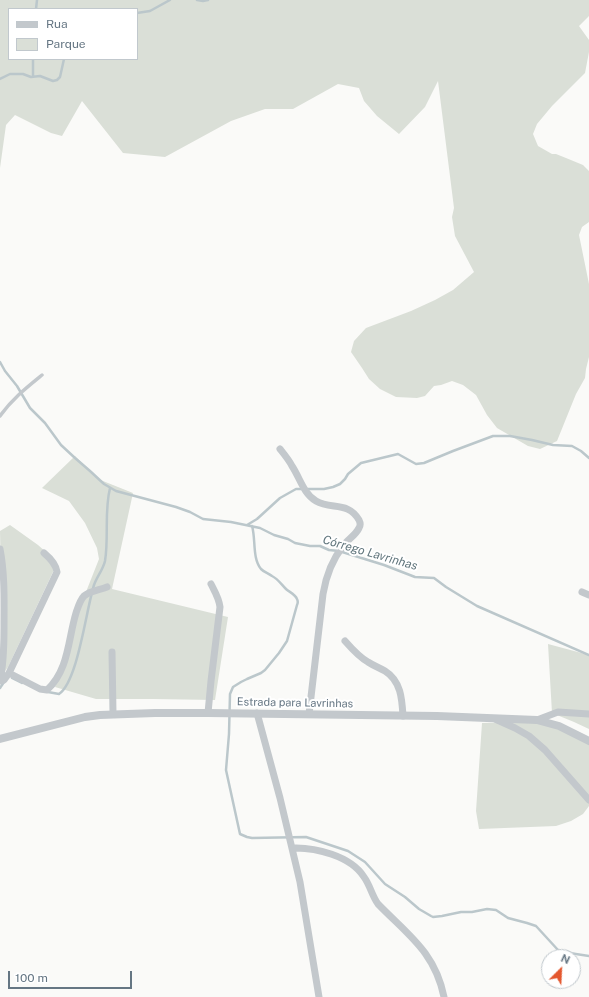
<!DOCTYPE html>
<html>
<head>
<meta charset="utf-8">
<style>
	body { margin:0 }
	#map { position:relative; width:589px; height:997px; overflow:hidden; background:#fafaf8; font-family:"Public Sans",sans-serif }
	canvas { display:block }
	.legend { position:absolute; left:8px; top:8px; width:130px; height:52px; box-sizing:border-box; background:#fff; border:1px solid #c1c8cd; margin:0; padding:5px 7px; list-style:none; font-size:12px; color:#657683 }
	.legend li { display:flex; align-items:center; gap:8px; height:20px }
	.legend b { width:20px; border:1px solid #c1c8cd }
	.north { position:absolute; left:541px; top:949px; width:40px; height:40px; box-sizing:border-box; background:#fff; border:1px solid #c1c8cd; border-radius:50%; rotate:24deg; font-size:11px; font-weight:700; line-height:16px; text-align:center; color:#657683 }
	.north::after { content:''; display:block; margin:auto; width:14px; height:18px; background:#e4572e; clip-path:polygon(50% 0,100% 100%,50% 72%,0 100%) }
	.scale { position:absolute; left:8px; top:971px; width:124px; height:18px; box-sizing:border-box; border:2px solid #657683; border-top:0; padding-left:5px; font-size:12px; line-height:14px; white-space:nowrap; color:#657683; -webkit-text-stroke:3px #fff; paint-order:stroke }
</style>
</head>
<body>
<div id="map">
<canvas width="589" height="997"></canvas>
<ul class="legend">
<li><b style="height:5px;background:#c3c8cc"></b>Rua</li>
<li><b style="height:11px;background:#dadfd7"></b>Parque</li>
</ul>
<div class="north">N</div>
<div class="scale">100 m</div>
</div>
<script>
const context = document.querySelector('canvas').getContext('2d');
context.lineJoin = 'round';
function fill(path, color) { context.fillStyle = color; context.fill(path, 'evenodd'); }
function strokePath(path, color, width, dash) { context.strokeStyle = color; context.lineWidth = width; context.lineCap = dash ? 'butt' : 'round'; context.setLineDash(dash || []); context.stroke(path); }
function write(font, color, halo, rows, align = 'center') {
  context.font = font + ' "Public Sans",sans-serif'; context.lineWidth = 4; context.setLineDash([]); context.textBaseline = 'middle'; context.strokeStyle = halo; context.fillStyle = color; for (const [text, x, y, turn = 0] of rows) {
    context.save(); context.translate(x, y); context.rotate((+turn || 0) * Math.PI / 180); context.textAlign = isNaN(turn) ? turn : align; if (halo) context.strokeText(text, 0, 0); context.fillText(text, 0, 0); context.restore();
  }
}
fill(new Path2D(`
	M0,0H589V16L579,26L589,40V52L585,73L552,106L537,124L533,134L538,146L552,154H556L566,158L583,165L589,171V222L582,227L579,235L589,284V357L586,369L585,378L576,394L557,441L540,449L528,446L497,428L487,415L476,395L463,385L452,381L441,385L434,386L425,396L417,398L396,397L380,389L369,379L362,368L351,352L354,341L366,328L411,311L435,300L453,290L474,272L455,236L452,217L454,208L438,81L425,107L399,134L377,116L364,101L359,88L338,84L293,109H265L231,121L165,157L123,153L82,101L62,136L51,133L15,115L6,125L0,168ZM9,9H137V59H9Z
	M75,456L98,479L133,493L112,589L228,617L215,700L153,699H96L55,687L72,624L84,597L99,559L97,548L85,523L69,501L42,488Z
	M10,525L38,545L55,560L53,572L8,667L3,674L0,531Z
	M548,644L589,655V729L574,722L552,713Z
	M527,722L547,725L567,731L589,743V806L583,814L571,821L556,826L479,829L476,811L482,723Z`), '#dadfd7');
strokePath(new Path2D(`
	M197,0L203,1L208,0
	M36,9L37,0
	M137,13L150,11L170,0
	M33,76V59
	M0,79L10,74H23L31,77L40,76L53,81L57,80L60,77L64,59
	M0,362L5,371L17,386L30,408L45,423L61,445L75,458L90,471L104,484L116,491L176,507L190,512L203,519L231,522L260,528L274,535L288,539L295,543L310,546H320L329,550L339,551L384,565L415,577L434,578L446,587L477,606L589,655
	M247,525L257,519L280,498L296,489H324L333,487L340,484L345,479L348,474L361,463L398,454L416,464L424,463L453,451L493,436H510L532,440L553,445L572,446L581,451L589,458
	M252,526C256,539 252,558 261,569C264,572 268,573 272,576C278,579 281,584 286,589C289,592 295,594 297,599C298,601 298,603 297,605L287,641L279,653L265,670L261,673L247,679L241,682L233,687L230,694L229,734L226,770L240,834L247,837L252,838L306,837L348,851L365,862L385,884L405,897L419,909L431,916L433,917L442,916L461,912H472L487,909L496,910L508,918L527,923L536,926L558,950L563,952L589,956
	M12,678L22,683
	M0,688L4,682
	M48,692L59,694C78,681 86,610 94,585C97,576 103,570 105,561C109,537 104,512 110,488`), '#bbc7cb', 2.5);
strokePath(new Path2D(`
	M0,416C12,399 26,388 42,375`), '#c3c8cc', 3.5);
strokePath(new Path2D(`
	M280,449C284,454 289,460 292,466C300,478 303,493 316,501C331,510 348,501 359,520C360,522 361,525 359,528C356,535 347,540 343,546C332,560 326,576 323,594L309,714
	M0,549C5,575 4,601 4,627C4,645 4,663 0,680
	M582,592L589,595
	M345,641C352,649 359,657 368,662C374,666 380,668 385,671C401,681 402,699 403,716
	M112,652L113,713
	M9,673L40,689L47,690C69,670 68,639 76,613C78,607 80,600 84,596C90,591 100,590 107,587
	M0,681L4,680L9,673L57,572C56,564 50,558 44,553
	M208,713L211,681L220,607C219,598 215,592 211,584
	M257,713L280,798L300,882L319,997
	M495,719L515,728L529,736L545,750L589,800
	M537,720L558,712L589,714
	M292,848C315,847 351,856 364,877C370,885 372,896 378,904C408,935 435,952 444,997`), '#c3c8cc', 7);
strokePath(new Path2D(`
	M0,739L85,717L100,715L155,713H208L437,716L537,720L559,726L589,741`), '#c3c8cc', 8);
write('11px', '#657683', '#fff', [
	["Estrada para Lavrinhas",295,703,1]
]);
write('italic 12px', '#60757c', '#fff', [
	["Córrego Lavrinhas",370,553,16]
]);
</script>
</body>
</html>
